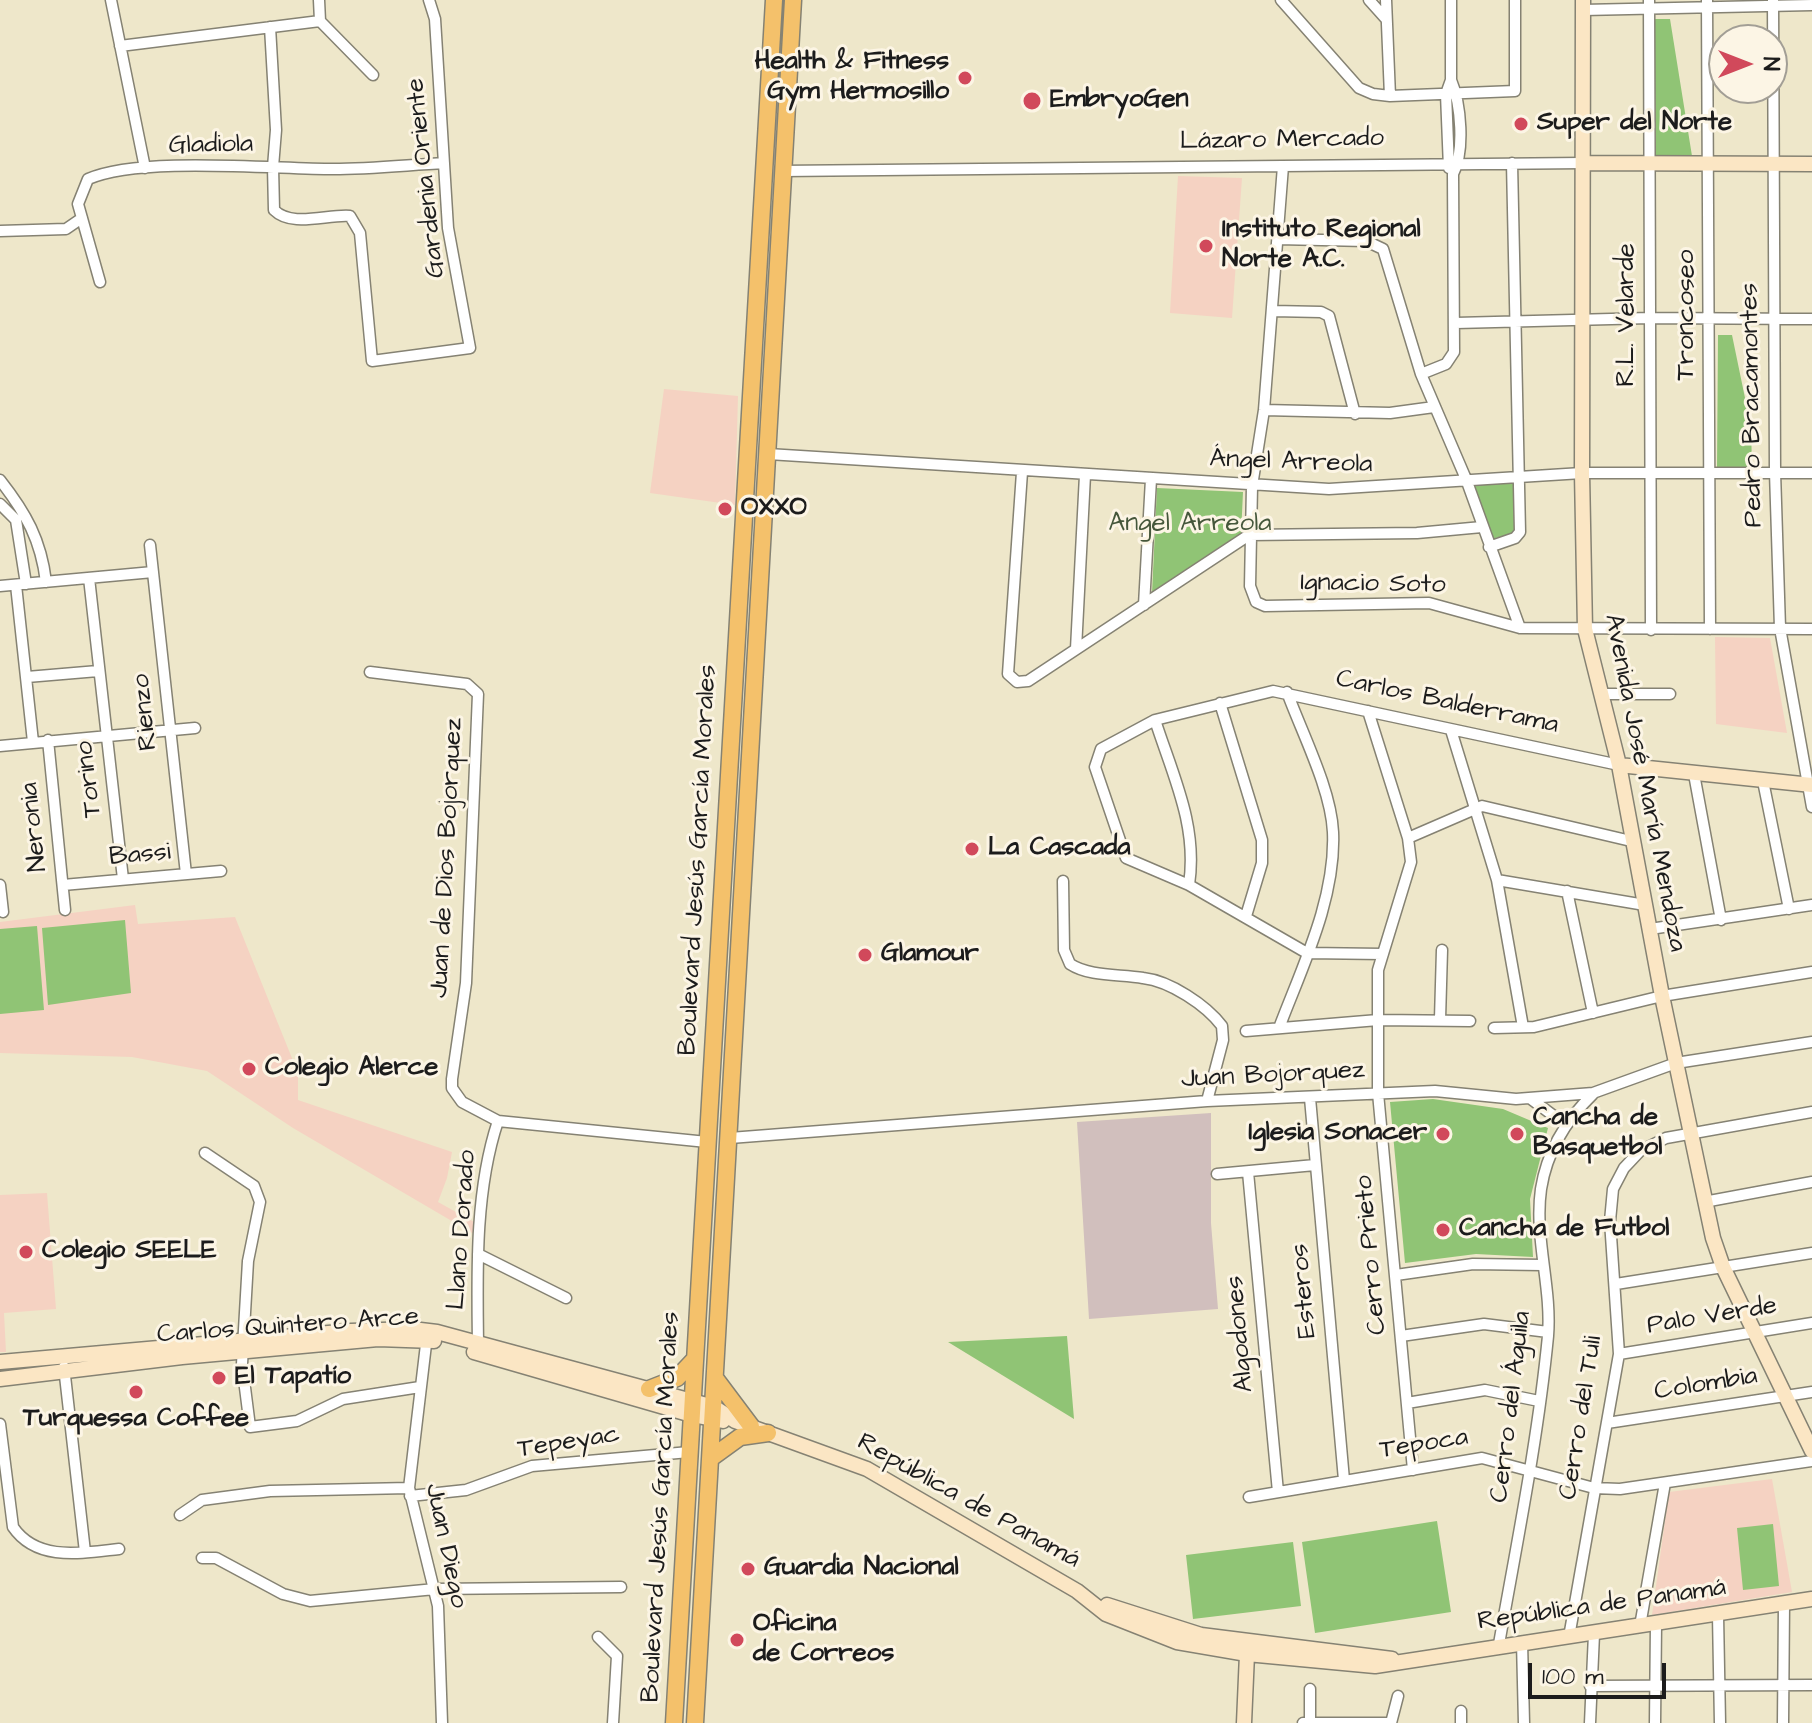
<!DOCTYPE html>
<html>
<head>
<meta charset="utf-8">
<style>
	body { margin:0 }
	#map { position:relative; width:1812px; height:1723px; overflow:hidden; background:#eee7ca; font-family:"Architects Daughter",sans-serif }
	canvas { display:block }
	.north { position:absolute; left:1708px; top:24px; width:80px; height:80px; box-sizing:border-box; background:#fcf5e5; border:2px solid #a29e95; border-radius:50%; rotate:90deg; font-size:22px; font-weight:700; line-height:32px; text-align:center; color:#1c1c1c }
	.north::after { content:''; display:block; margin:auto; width:28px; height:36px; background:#d1495b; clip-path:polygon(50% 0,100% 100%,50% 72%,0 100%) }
	.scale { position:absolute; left:1528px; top:1663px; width:138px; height:36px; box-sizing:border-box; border:4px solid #1c1c1c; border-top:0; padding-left:10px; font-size:24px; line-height:28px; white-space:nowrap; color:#1c1c1c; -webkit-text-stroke:6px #fcf5e5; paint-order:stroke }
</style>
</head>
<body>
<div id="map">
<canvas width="1812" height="1723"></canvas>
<div class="north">N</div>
<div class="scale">100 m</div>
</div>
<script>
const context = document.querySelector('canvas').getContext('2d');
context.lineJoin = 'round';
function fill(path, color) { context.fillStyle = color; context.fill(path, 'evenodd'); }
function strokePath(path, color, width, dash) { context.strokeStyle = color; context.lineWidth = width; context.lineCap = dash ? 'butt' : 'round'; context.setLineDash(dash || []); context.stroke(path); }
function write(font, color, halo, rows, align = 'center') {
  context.font = font + ' "Architects Daughter",sans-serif'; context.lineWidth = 6; context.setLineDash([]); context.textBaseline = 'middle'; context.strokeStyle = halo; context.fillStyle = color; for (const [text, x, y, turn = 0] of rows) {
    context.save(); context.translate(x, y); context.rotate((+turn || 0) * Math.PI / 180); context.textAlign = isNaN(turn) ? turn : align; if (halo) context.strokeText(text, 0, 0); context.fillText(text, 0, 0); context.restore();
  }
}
fill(new Path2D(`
	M1178,176L1242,178L1232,318L1170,313Z
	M664,389L738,396L735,505L650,493Z
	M1715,637L1770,638L1787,733L1716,724Z
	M135,905L138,924L235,917L298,1073V1100L452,1152L447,1178L438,1202L474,1222V1234L293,1128L207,1071L132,1057L0,1053V922Z
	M47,1193L56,1309L4,1313L6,1352H0V1195Z
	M1772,1479L1792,1592L1652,1615L1669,1492Z`), '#f5d2c2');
fill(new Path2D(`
	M1211,1113V1223L1218,1309L1089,1319L1077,1122Z`), '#d1bfbd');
fill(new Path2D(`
	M1654,19H1670L1692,156H1656Z
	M1718,335H1732L1751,427L1752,467L1717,468Z
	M1515,482L1517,532L1492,539L1473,485Z
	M1157,488L1243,492L1241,535L1152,593Z
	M125,920L131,993L48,1005L42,928Z
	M37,926L44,1010L0,1014V929Z
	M1433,1099L1503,1109L1548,1128L1530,1199L1533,1257L1476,1254L1405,1263L1390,1102Z
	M1067,1336L1074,1419L948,1342Z
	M1437,1521L1451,1612L1315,1633L1302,1542Z
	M1773,1524L1779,1586L1743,1590L1737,1528Z
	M1293,1542L1301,1606L1193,1619L1186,1555Z`), '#90c475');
const street = new Path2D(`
	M111,0L145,168
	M319,0L320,21
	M1281,0L1359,88L1373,94L1390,96L1515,91V0
	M1369,0L1386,19
	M1386,0L1390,96
	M1649,0L1651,630
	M1707,0L1710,629
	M1773,0L1775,472L1780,628L1812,807
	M1583,10L1812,5
	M320,21L373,75
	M270,27L276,130L273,167L274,210C292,228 327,214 350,216L360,233L372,361L470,348L448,228L435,19L429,0
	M120,46L320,21
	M1283,166L1264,410L1252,486L1250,586L1256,602L1265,606L1429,603L1520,628L1812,629
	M1449,168L1446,94L1451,80V0
	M781,171L1583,163
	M0,231L66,229L82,218
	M1278,239L1366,241L1383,249L1421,374L1466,479L1520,628
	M100,282L78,204L88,179C140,156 273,169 333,169C370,169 407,165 444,163
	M1273,311L1321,312L1329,316L1355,414
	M1456,323L1650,318L1812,319
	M1421,374L1446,364L1454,352L1453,174C1465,151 1461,104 1451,80
	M1264,410L1390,413L1434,407
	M768,454L1329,489L1582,473H1812
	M1022,472L1008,674L1017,682L1028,681L1249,535L1417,533L1482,527
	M0,480C26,513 41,540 46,582
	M0,504L16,520L26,584
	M150,545L186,874
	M1489,547L1515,538L1520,532L1512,163
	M89,578L123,879
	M16,585L33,742
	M0,586L153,572
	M1144,605L1151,479
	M1076,649L1085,475
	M370,672L467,684L478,694L466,983L452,1079V1088L462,1102L498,1121L707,1142
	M27,677L98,671
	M1600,694H1670
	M1220,703L1262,840V863L1246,916
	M1368,711L1408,838L1411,862L1378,970V1093L1413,1470
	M1155,720C1173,776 1198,826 1189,885
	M1451,730L1497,880L1523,1027
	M48,740L65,910
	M0,746L195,728
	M1694,774L1721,920
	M1763,781L1789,909
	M1408,838L1482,806L1631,841
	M1497,880L1645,905
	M1063,881L1064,950L1070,964C1090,977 1120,974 1143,978C1170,981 1206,1005 1222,1026L1223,1040L1207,1101
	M0,885L3,912
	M63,885L221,871
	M1567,891L1593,1013
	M1650,929L1812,905
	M1383,954L1307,953L1189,885L1126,858L1095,767L1101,749L1155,720L1273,691L1619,765
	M1440,1019L1442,950
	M1279,1028C1302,967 1336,899 1333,832C1331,789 1302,733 1287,692
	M1494,1028L1534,1027L1662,996L1812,972
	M1246,1031L1378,1020L1470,1021
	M1310,1098L1344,1480
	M1531,1099L1566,1125
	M730,1138L1207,1101L1435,1091L1516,1099L1593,1093L1676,1063L1812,1042
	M205,1153L254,1186L260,1202L248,1261L242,1364L250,1427L297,1421L343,1399L420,1387
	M1248,1172L1278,1492
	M1217,1174L1315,1165
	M1704,1202L1812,1182
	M478,1254L566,1298
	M1396,1275L1473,1264L1542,1265
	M1616,1284L1812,1253
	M427,1336L409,1488L438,1606L442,1723
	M1401,1336L1484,1324L1548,1332
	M478,1343C477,1270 475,1190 498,1121
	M1619,1354L1812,1323
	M64,1367L85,1552
	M1407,1403L1485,1390L1539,1401
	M1607,1423L1812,1392
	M0,1424L13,1527C37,1562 82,1553 119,1549
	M410,1496L466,1490L532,1466L689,1452
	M1249,1497L1482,1458L1594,1488L1620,1489L1812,1461
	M180,1515L202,1500L270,1491L409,1488
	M202,1558H216L283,1594L310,1601L435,1589L621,1587
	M1718,1615L1720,1723
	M1640,1626L1665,1483
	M598,1637L617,1656L613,1723
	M1569,1637L1619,1354L1610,1221L1613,1189L1624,1168L1640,1151L1666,1138L1812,1112
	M1522,1642L1524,1723
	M1499,1644C1517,1542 1538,1439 1548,1336C1552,1287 1534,1238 1541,1189C1547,1151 1566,1120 1593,1094
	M1590,1686L1812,1685
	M1310,1689V1723
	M1461,1711V1723
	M1303,1723H1391L1398,1696
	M1590,1723L1594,1634
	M1655,1723L1656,1624
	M1783,1723L1784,1604`);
const secondary = new Path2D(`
	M1583,0L1582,473L1585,629L1619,765L1662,996L1713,1238L1723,1267L1812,1451
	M1583,163L1812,164
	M1619,765L1812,785
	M474,1352L692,1415L723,1421
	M0,1362L351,1331L412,1329L437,1332L714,1407L735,1421L867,1469L1077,1591L1106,1614L1177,1642L1247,1654L1375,1666L1812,1599
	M0,1379L182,1357L378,1339L434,1341
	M1107,1605L1201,1635L1392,1659
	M1244,1723L1247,1654`);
const primary = new Path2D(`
	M715,1378L751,1426
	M649,1389L677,1378L693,1361
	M711,1458L740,1437L768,1433
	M674,1723L774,0
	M695,1723L793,0`);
strokePath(street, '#858273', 13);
strokePath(secondary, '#858273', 17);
strokePath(primary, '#858273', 19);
strokePath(street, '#fff', 10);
strokePath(secondary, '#fbe6c4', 14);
strokePath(primary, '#f4c16b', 16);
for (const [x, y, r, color] of [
	[965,78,8,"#d1495b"],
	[1032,101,10,"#d1495b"],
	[1521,124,8,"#d1495b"],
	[1206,246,8,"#d1495b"],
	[725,509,8,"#d1495b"],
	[972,849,8,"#d1495b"],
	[865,955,8,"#d1495b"],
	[249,1069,8,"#d1495b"],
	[1443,1134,8,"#d1495b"],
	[1517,1134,8,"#d1495b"],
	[1443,1230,8,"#d1495b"],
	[26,1252,8,"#d1495b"],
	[219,1378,8,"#d1495b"],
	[136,1392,8,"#d1495b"],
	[748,1569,8,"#d1495b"],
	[737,1640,8,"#d1495b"]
]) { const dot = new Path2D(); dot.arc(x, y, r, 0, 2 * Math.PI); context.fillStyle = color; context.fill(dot); strokePath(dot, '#fcf5e5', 3); }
write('bold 26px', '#1c1c1c', '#fcf5e5', [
	["Health & Fitness",949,63,"right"],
	["Gym Hermosillo",949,93,"right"],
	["EmbryoGen",1050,101],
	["Super del Norte",1537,124],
	["Instituto Regional",1222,231],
	["Norte A.C.",1222,261],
	["OXXO",741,509],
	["La Cascada",988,849],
	["Glamour",881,955],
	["Colegio Alerce",265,1069],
	["Cancha de",1533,1119],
	["Basquetbol",1533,1149],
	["Iglesia Sonacer",1427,1134,"right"],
	["Cancha de Futbol",1459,1230],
	["Colegio SEELE",42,1252],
	["El Tapatío",235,1378],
	["Turquessa Coffee",136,1420,"center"],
	["Guardia Nacional",764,1569],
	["Oficina",753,1625],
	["de Correos",753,1655]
], 'left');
write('26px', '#1c1c1c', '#fcf5e5', [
	["Lázaro Mercado",1282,141,-1],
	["Gladiola",211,146,-1],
	["Gardenia Oriente",427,178,-96],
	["R.L. Velarde",1628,315,-90],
	["Troncoseo",1688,315,-90],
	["Pedro Bracamontes",1753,405,-91],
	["Ángel Arreola",1291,463,2],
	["Ignacio Soto",1373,585,1],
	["Carlos Balderrama",1447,703,12],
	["Rienzo",146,712,-96],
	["Torino",90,779,-97],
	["Avenida José María Mendoza",1644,783,79],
	["Neronia",35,827,-96],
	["Bassi",140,856,-5],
	["Juan de Dios Bojorquez",448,858,-87],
	["Boulevard Jesús García Morales",699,860,-87],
	["Juan Bojorquez",1273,1076,-3],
	["Llano Dorado",463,1230,-86],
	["Cerro Prieto",1372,1255,-95],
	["Esteros",1305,1291,-95],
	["Palo Verde",1712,1317,-9],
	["Carlos Quintero Arce",288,1327,-4],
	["Algodones",1241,1334,-95],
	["Colombia",1706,1385,-9],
	["Cerro del Águila",1512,1407,-83],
	["Cerro del Tuli",1582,1418,-81],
	["Tepeyac",569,1443,-9],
	["Tepoca",1424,1445,-9],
	["República de Panamá",968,1502,29],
	["Boulevard Jesús García Morales",662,1507,-87],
	["Juan Diego",445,1546,78],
	["República de Panamá",1602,1606,-8]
]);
write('26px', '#45573b', '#fcf5e5', [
	["Angel Arreola",1190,525]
]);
</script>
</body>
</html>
